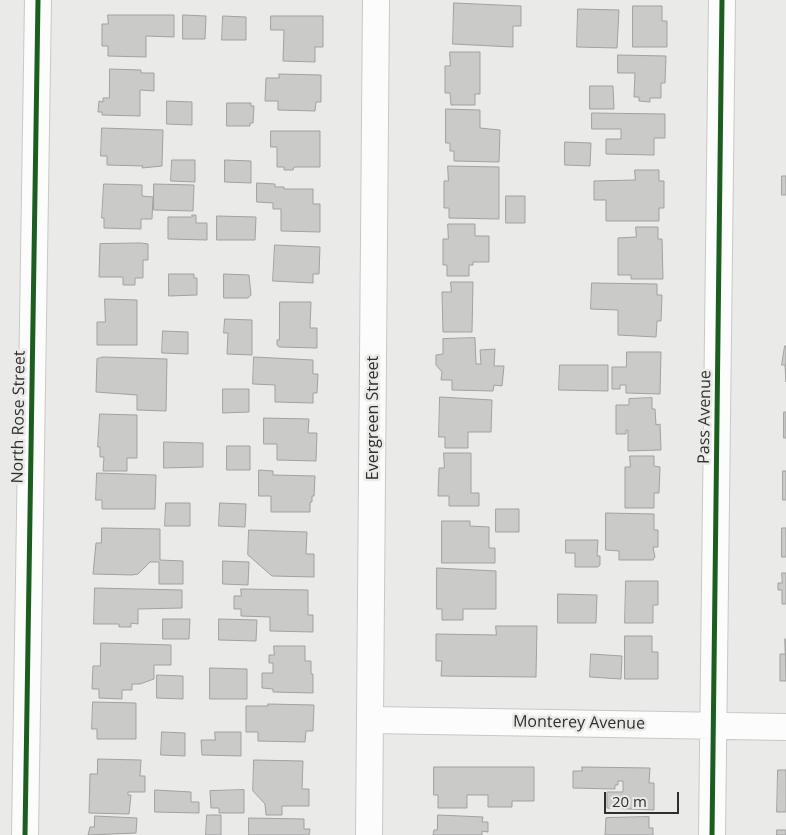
<!DOCTYPE html>
<html>
<head>
<meta charset="utf-8">
<style>
	body { margin:0 }
	#map { position:relative; width:786px; height:835px; overflow:hidden; background:#eaeae9; font-family:"Open Sans",sans-serif }
	canvas { display:block }
	.scale { position:absolute; left:604px; top:792px; width:75px; height:22px; box-sizing:border-box; border:2px solid #2e2e2d; border-top:0; padding-left:6px; font-size:15px; line-height:18px; white-space:nowrap; color:#2e2e2d; -webkit-text-stroke:4px #eaebe8; paint-order:stroke }
</style>
</head>
<body>
<div id="map">
<canvas width="786" height="835"></canvas>
<div class="scale">20 m</div>
</div>
<script>
const context = document.querySelector('canvas').getContext('2d');
context.lineJoin = 'round';
function fill(path, color) { context.fillStyle = color; context.fill(path, 'evenodd'); }
function strokePath(path, color, width, dash) { context.strokeStyle = color; context.lineWidth = width; context.lineCap = dash ? 'butt' : 'round'; context.setLineDash(dash || []); context.stroke(path); }
function write(font, color, halo, rows, align = 'center') {
  context.font = font + ' "Open Sans",sans-serif'; context.lineWidth = 5; context.setLineDash([]); context.textBaseline = 'middle'; context.strokeStyle = halo; context.fillStyle = color; for (const [text, x, y, turn = 0] of rows) {
    context.save(); context.translate(x, y); context.rotate((+turn || 0) * Math.PI / 180); context.textAlign = isNaN(turn) ? turn : align; if (halo) context.strokeText(text, 0, 0); context.fillText(text, 0, 0); context.restore();
  }
}
const building = new Path2D(`
	M454,3L521,6V26H513V47L453,44Z
	M633,6H662V21H667V47H633Z
	M578,9L619,10L617,48L577,47Z
	M108,15H174V37L146,36V57L108,56V46H102V24H108Z
	M183,15L206,16L205,39H183Z
	M223,16L246,17V40H222Z
	M271,16H323V47H315V62L283,61L284,30H271Z
	M450,52H480V94H475V105H451L450,93H445V66H450Z
	M618,55L666,56L665,83H661V98H650V102L639,101V97H634L635,73H618Z
	M110,69L141,70V73H154V91L140,90V116L102,115V112H98L99,101L103,102V98H109Z
	M279,74L321,75V102H316L315,111L278,110V101H265L266,78H279Z
	M590,86H613L614,109H590Z
	M167,101L192,102V125L167,124Z
	M227,103H251V106H254L253,123H250V126H227Z
	M446,109L480,110V128L500,130L499,162L454,161V151H450V143H446Z
	M592,113L665,114V138H654V155L606,154V139H621V129H592Z
	M102,128L163,130L162,166L142,168L143,166L107,165V156H101Z
	M271,131H320V167H294L293,170H284V167H277V147H271Z
	M565,142L591,143L590,166L565,165Z
	M172,160H195V182L171,181Z
	M225,160L251,161V183L225,182Z
	M448,166L499,167V219L449,218V208H444V181H448Z
	M635,170H659V181H664V208H659V221H606V200H594V181L635,180Z
	M782,176H786V195H782Z
	M257,183L275,184V187H284V189H313V204H320V232L281,231V209H273V203L257,202Z
	M104,184L142,185V196L153,197L152,219H141V229L104,228V218H102Z
	M154,184L194,185L193,211L154,210Z
	M506,196H525V223H506Z
	M192,215H196V223H207V240L168,239V217H192Z
	M217,216L256,217L255,240H217Z
	M448,224H475V236H489V262H473V265H469V276H447V265H443V239H448Z
	M636,227H658V239H662L663,279H631V275H618V238L636,237Z
	M141,243L148,244V260H143V278H135V285H123V277H99L100,244Z
	M275,245L320,247L319,274H313V283L273,281Z
	M169,274H194V278H197V295L169,296Z
	M224,274L249,275L251,295L248,298H224Z
	M451,282H473L472,332H443L442,292H451Z
	M592,283L657,284V295H662L661,321H657L656,337L618,335V310L591,309Z
	M105,299L137,300V345H97V322H105Z
	M280,302H311L310,328H317V348L279,347L277,345V340H279Z
	M225,319L252,320V355L227,354L228,333H224Z
	M163,331L188,332V354L162,353Z
	M475,338L476,364H481L480,350L495,349L494,366H504L502,386L494,385L493,391L452,390V380H441L442,372L436,365V355L443,354V339Z
	M785,346H786V382L785,365H782Z
	M627,352H661L660,394L626,393V385H620V389H612V367H626Z
	M103,357L167,359L166,411L137,410V395L96,392L97,359Z
	M254,357L313,360V374H318L317,393H313V403L275,402V385L253,384Z
	M560,365H608V391L559,390Z
	M223,389H249V412L223,413Z
	M440,397L492,400L491,432H468V448H445V437H439Z
	M652,398V409H655L656,425L660,424L661,450L628,451V430H626V434H616V405H629V399Z
	M784,412H786V438H784Z
	M100,414L137,415V458H127V471H103L104,457H100V447H98Z
	M264,418L309,419L308,433H317L316,461L277,460V444H264Z
	M164,442L203,443V467L164,468Z
	M227,446H250V470H227Z
	M444,453H471V493H479V506H449V496H438L439,468H444Z
	M630,456H654V466L660,467L659,493H654V508H625V467H630Z
	M259,470L273,471V475L315,476L314,496H312V502H310V512H271V496H259Z
	M783,471H786V500H783Z
	M97,473L156,475L155,509H102V500H96Z
	M166,503H190V526H165Z
	M220,503L246,504L245,527L219,526Z
	M496,509H519V532H496Z
	M606,513L654,514V530H658V547H653L655,557L653,560H619V551L606,550Z
	M442,521H470V526L489,527V548H495V563H442Z
	M102,528L160,529V560L183,561V584H159V562H150L138,574L132,575L93,574L96,543H101Z
	M782,528H786V557H782Z
	M249,530L307,532L306,554H314V577L272,576L248,555Z
	M566,540H598L597,556H600V565L598,567H575V553H566Z
	M223,561L249,562L248,585L223,584Z
	M437,568L496,571V609H463V620H442V609H437Z
	M782,573H786V604H782V590H778V583H782Z
	M626,581H658V605H653V623H625Z
	M95,588L182,590V608L138,609V624L131,623V627H119V624H94Z
	M241,589L308,590V615H313V632L270,631V617L241,616V609H234V596H241Z
	M558,594L597,595L596,623H558Z
	M163,619H190L189,639H163Z
	M219,619L257,620L256,641L219,640Z
	M496,626H537L536,677L441,676L442,661H436V634L496,635Z
	M625,636H652V652H658V679H625Z
	M785,639L786,681H780V654H785Z
	M101,643L171,645V665H154V679L140,684H132V690H122V699L99,698V689H92L93,666H100Z
	M274,646H305V661H311V674H313V693L273,692V689L262,688V673H273V663H269V655H274Z
	M591,654L622,656L621,679L590,677Z
	M210,668L247,669V699H210Z
	M157,675L183,676V699L157,698Z
	M93,702L136,703V739H97V729H92Z
	M268,704L314,705L313,731H306L305,742L258,741V732H246V706H268Z
	M162,732L185,733V756L161,755Z
	M215,732H241V756L202,755L201,740H215Z
	M98,759L141,760L140,776H145V792H128V795H131L129,814L89,813L90,774H97Z
	M254,760L303,761L302,789H309V806H282V815H266L265,804L253,791Z
	M434,767H534V801H512V807H488V795H467V808H438V795H434Z
	M582,767L650,768L649,783H654V810L607,808V792H623V781H618V785H615V789L573,788V771H582Z
	M778,770H786V812H777Z
	M155,790L191,792V802H199V813L155,812Z
	M244,790V813H219V808H211L210,791Z
	M207,815H221V835H206Z
	M438,815L483,817L482,822H488V832L482,831V835H433L434,830H437Z
	M95,816L137,818L136,833L88,835L90,827H94Z
	M649,817V828H653V835H605L606,818Z
	M249,818L304,819V829H310L309,835H249Z
	M777,830H786V835H777Z`);
fill(building, '#cacac9');
strokePath(building, '#a1a1a0', 1);
const street = new Path2D(`
	M372,720L786,727
	M25,835L38,0
	M369,835L376,0
	M712,835L722,0`);
strokePath(street, '#c8c8c7', 28);
strokePath(street, '#fcfcfc', 26);
strokePath(new Path2D(`
	M25,835L38,0
	M712,835L722,0`), '#1b5e20', 5);
write('16px', '#2e2e2d', '#eaebe8', [
	["North Rose Street",19,417,-89],
	["Pass Avenue",705,417,-89],
	["Evergreen Street",373,418,-90],
	["Monterey Avenue",579,723,1]
]);
</script>
</body>
</html>
